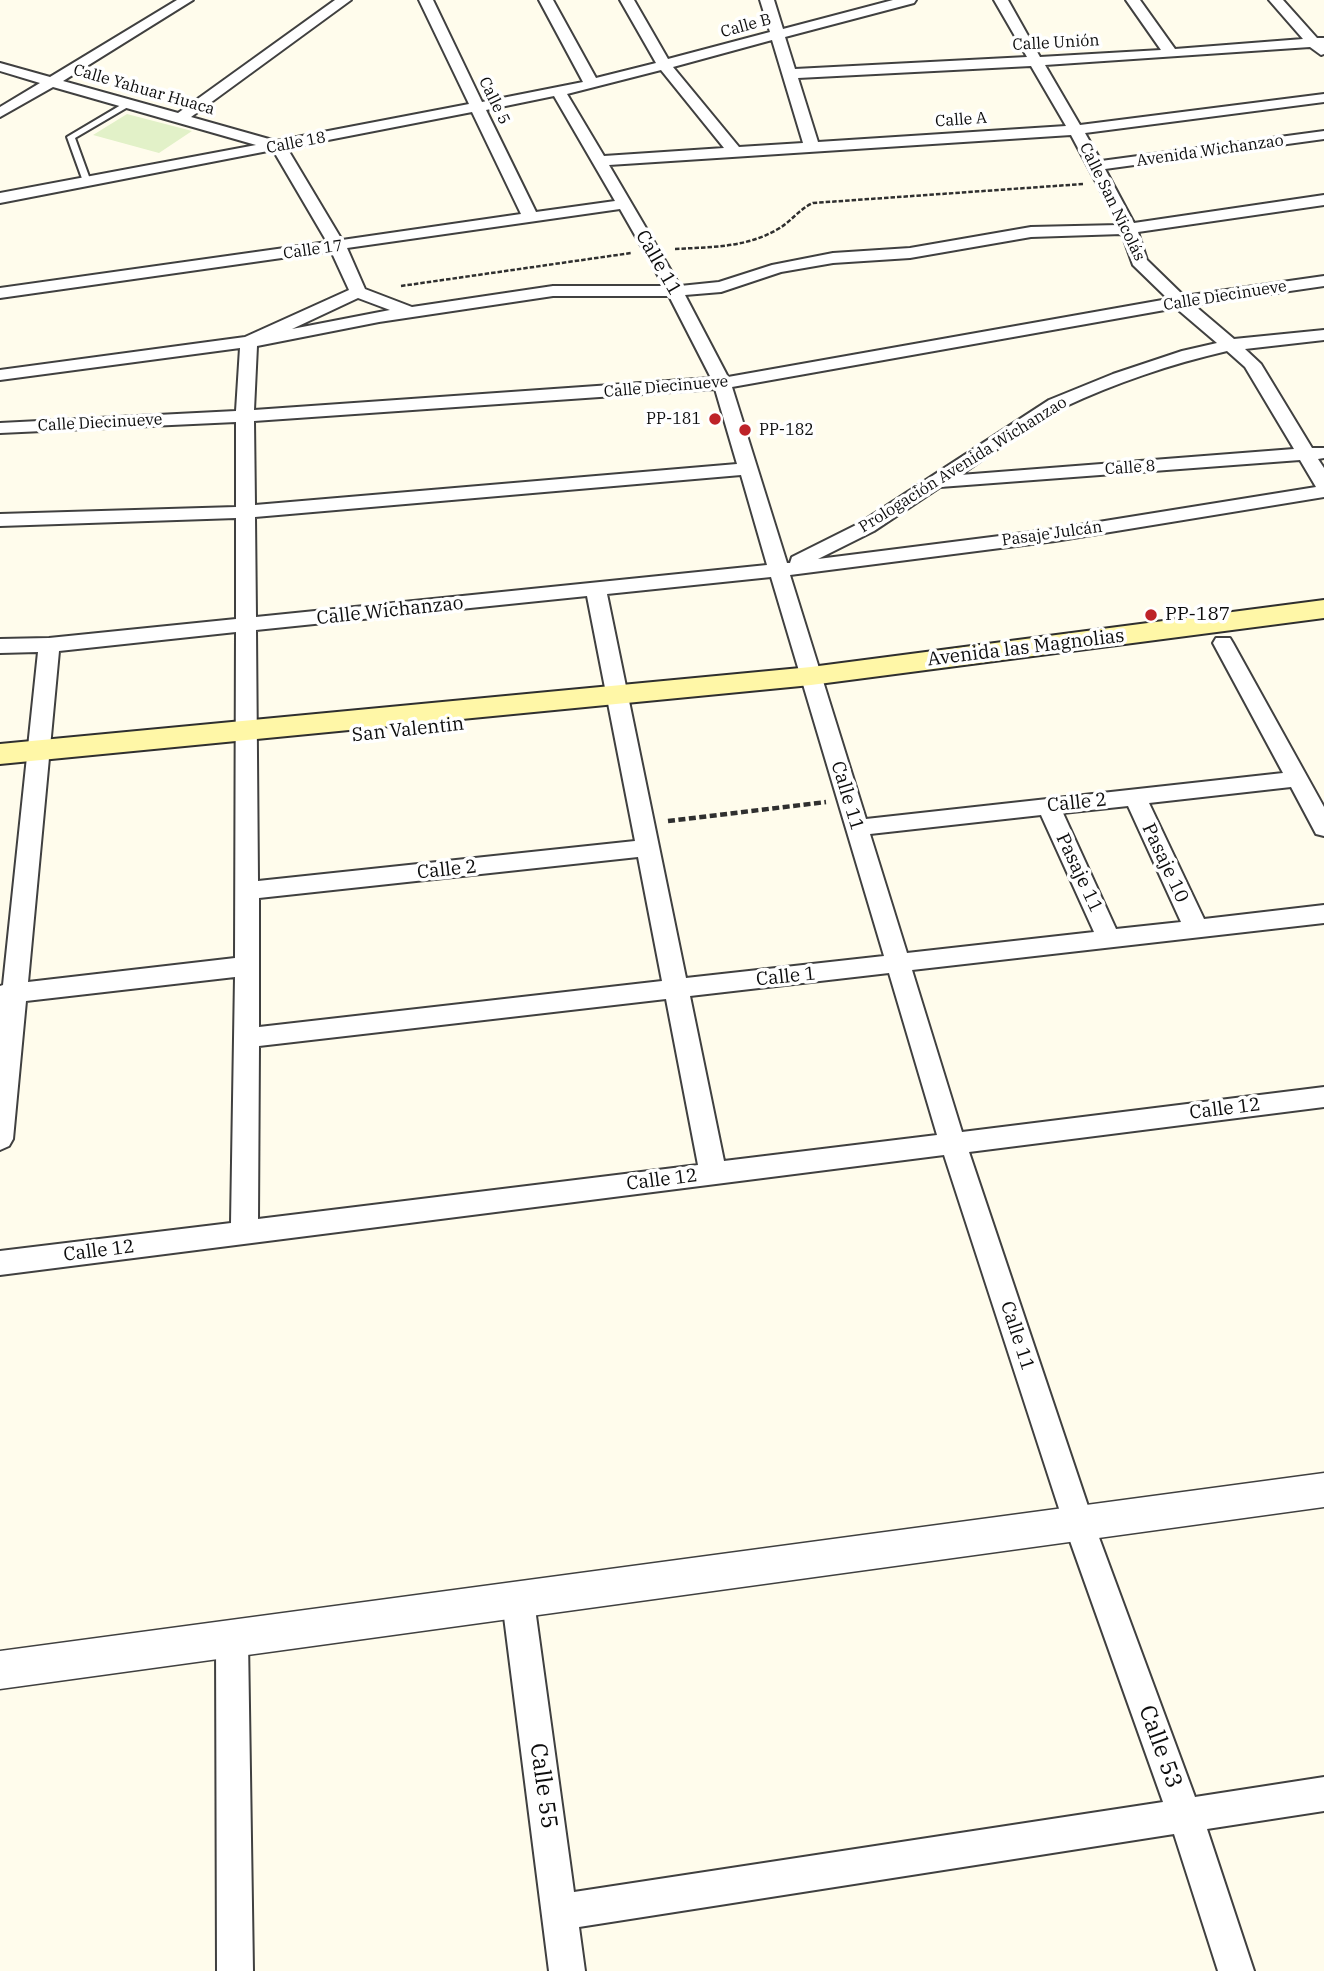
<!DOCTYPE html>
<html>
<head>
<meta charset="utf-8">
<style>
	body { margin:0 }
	canvas { display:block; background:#fffcec }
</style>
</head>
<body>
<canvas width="1324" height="1971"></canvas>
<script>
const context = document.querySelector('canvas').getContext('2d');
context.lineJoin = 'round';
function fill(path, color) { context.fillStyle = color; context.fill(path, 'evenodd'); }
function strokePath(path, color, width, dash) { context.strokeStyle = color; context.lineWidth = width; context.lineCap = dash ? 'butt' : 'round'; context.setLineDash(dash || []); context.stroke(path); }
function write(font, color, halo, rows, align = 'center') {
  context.font = font + ' "IBM Plex Serif",serif'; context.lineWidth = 7; context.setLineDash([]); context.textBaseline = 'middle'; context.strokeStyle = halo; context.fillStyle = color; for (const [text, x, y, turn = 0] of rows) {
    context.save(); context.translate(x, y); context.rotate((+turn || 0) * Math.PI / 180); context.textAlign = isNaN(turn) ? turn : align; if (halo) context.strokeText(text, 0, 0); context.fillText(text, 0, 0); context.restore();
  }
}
fill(new Path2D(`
	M127,114L192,131L159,153L93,135Z`), '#e2f1c8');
const service = new Path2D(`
	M126,102L133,104L75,138L91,182L84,184L67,137Z`);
const minor = new Path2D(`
	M177,0H193L63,81L178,113L335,0H351L191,117L276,141L469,104L419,0H433L482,102L583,82L539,0H553L596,78L656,63L620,0H634L668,59L770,32L760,0H774L783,29L893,0H916L914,3L785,37L795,69L1027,57L994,0H1008L1040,57L1161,50L1126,0H1140L1175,49L1303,39L1269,0H1283L1317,38H1324V54L1321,55L1310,47L1045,65L1080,125L1324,94V102L1085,133L1101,161L1324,131V139L1105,169L1134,223L1324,195V205L1138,232L1147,260L1184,296L1324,276V286L1194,305L1234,339L1324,330V340L1245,349L1261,364L1312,448H1324V458L1318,459L1324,468V497L1055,541L790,575L866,819L1283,773L1213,643L1216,638H1230L1233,643L1324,807V836L1316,834L1291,787L1149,803L1204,919L1324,905V923L912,970L962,1132L1324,1087V1107L969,1152L1094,1524L1195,1797L1324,1777V1811L1207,1829L1254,1971H1218L1174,1834L579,1927L585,1971H549L502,1601L507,1590L518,1586L529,1590L534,1601L574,1892L1163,1802L1064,1524L944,1155L0,1275V1251L231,1223L235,977L26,1001L13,1139L9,1146L0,1150V986L3,985L38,652L0,653V639L49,638L236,619V518L0,526V514L236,507V422L0,433V423L236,411L240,348L0,380V370L245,337L349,290L331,251L0,298V288L327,242L273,150L0,203V193L256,145L53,87L0,117V107L40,83L0,71V63L50,77ZM772,40L803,143L739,147L673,67ZM1031,66L1066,126L818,142L798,78ZM661,70L724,148L604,156L567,94ZM554,96L615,201L536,212L486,110ZM472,112L521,214L342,240L287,148ZM1071,135L1119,225L1031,227L910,248L833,253L772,265L719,282L680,286L609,165ZM620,209L664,286H553L412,307L365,289L347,248ZM1122,234L1133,265L1168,299L728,377L685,295L721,292L781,272L833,263L910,258L1031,237ZM553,296H669L711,378L254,410L257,346L379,322ZM358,298L390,310L292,329ZM1176,308L1217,343L1182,351L1113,374L1049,400L860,523L792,557L790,563H787L732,387ZM1227,351L1245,367L1294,449L960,475C992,454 1030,423 1064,407C1115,383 1171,364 1227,351ZM715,389L737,464L255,505L254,421ZM1300,460L1316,487L1055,529L818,559L874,531L940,487ZM741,475L767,565L256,617L255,517ZM771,577L884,956L686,978L607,594ZM587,596L635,841L258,881L256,630ZM236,632L235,958L28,982L59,651ZM1128,806L1181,922L1116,929L1063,813ZM1041,815L1094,932L907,953L870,834ZM638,857L662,981L259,1027V898ZM889,973L937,1135L724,1161L690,996ZM666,999L698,1165L258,1219L259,1046Z
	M232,1624L243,1629L248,1640L253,1971H217L216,1640L221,1629Z`);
const tertiary = new Path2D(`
	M1324,1473V1507L0,1689V1651Z`);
const secondary = new Path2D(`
	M1324,600V618L811,685L0,764V744L811,667Z`);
strokePath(service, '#404040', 4);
strokePath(minor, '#404040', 4);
strokePath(tertiary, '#404040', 3);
strokePath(secondary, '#2f2f2f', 4);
strokePath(new Path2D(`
	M675,249C710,247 746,248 778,229C791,222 799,209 813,203L1083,184
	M401,286L631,253`), '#2f2f2f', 2.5, [4.5, 2]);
strokePath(new Path2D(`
	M668,821L826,802`), '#2f2f2f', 4.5, [7, 3.5]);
fill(service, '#fff');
fill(minor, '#fff');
fill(tertiary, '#fff');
fill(secondary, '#fff7a7');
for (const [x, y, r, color] of [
	[715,419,7,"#be2328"],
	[745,430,7,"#be2328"],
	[1151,615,7,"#be2328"]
]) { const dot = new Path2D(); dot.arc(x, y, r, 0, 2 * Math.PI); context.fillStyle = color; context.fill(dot); strokePath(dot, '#fff', 2.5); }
write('16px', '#0d0d0d', '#fff', [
	["Calle B",746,26,-15],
	["Calle Unión",1056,43,-3],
	["Calle Yahuar Huaca",144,90,16],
	["Calle 5",494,101,64],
	["Calle A",961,120,-4],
	["Calle 18",296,143,-11],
	["Avenida Wichanzao",1210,151,-8],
	["Calle San Nicolás",1112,202,64],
	["Calle 17",313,250,-8],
	["Calle Diecinueve",1225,296,-9],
	["Calle Diecinueve",666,387,-5],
	["Calle Diecinueve",100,423,-3],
	["Prologación Avenida Wichanzao",963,465,-32],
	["Calle 8",1130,468,-4],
	["Pasaje Julcán",1052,534,-8]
]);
write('16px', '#0d0d0d', '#fff', [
	["PP-181",701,419],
	["PP-182",759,430,"left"]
], 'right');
write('19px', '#0d0d0d', '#fff', [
	["Calle 11",658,263,60],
	["Calle Wichanzao",390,611,-6],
	["Avenida las Magnolias",1026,648,-7],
	["San Valentin",408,730,-6],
	["Calle 11",847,796,73],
	["Calle 2",1077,803,-6],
	["Pasaje 10",1165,863,65],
	["Calle 2",447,870,-6],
	["Pasaje 11",1079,873,65],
	["Calle 1",786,977,-6],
	["Calle 12",1225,1109,-7],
	["Calle 12",662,1180,-7],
	["Calle 12",99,1251,-7],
	["Calle 11",1017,1336,72]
]);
write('19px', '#0d0d0d', '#fff', [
	["PP-187",1165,615]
], 'left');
write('23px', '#0d0d0d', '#fff', [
	["Calle 53",1160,1747,70],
	["Calle 55",543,1786,82]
]);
</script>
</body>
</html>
